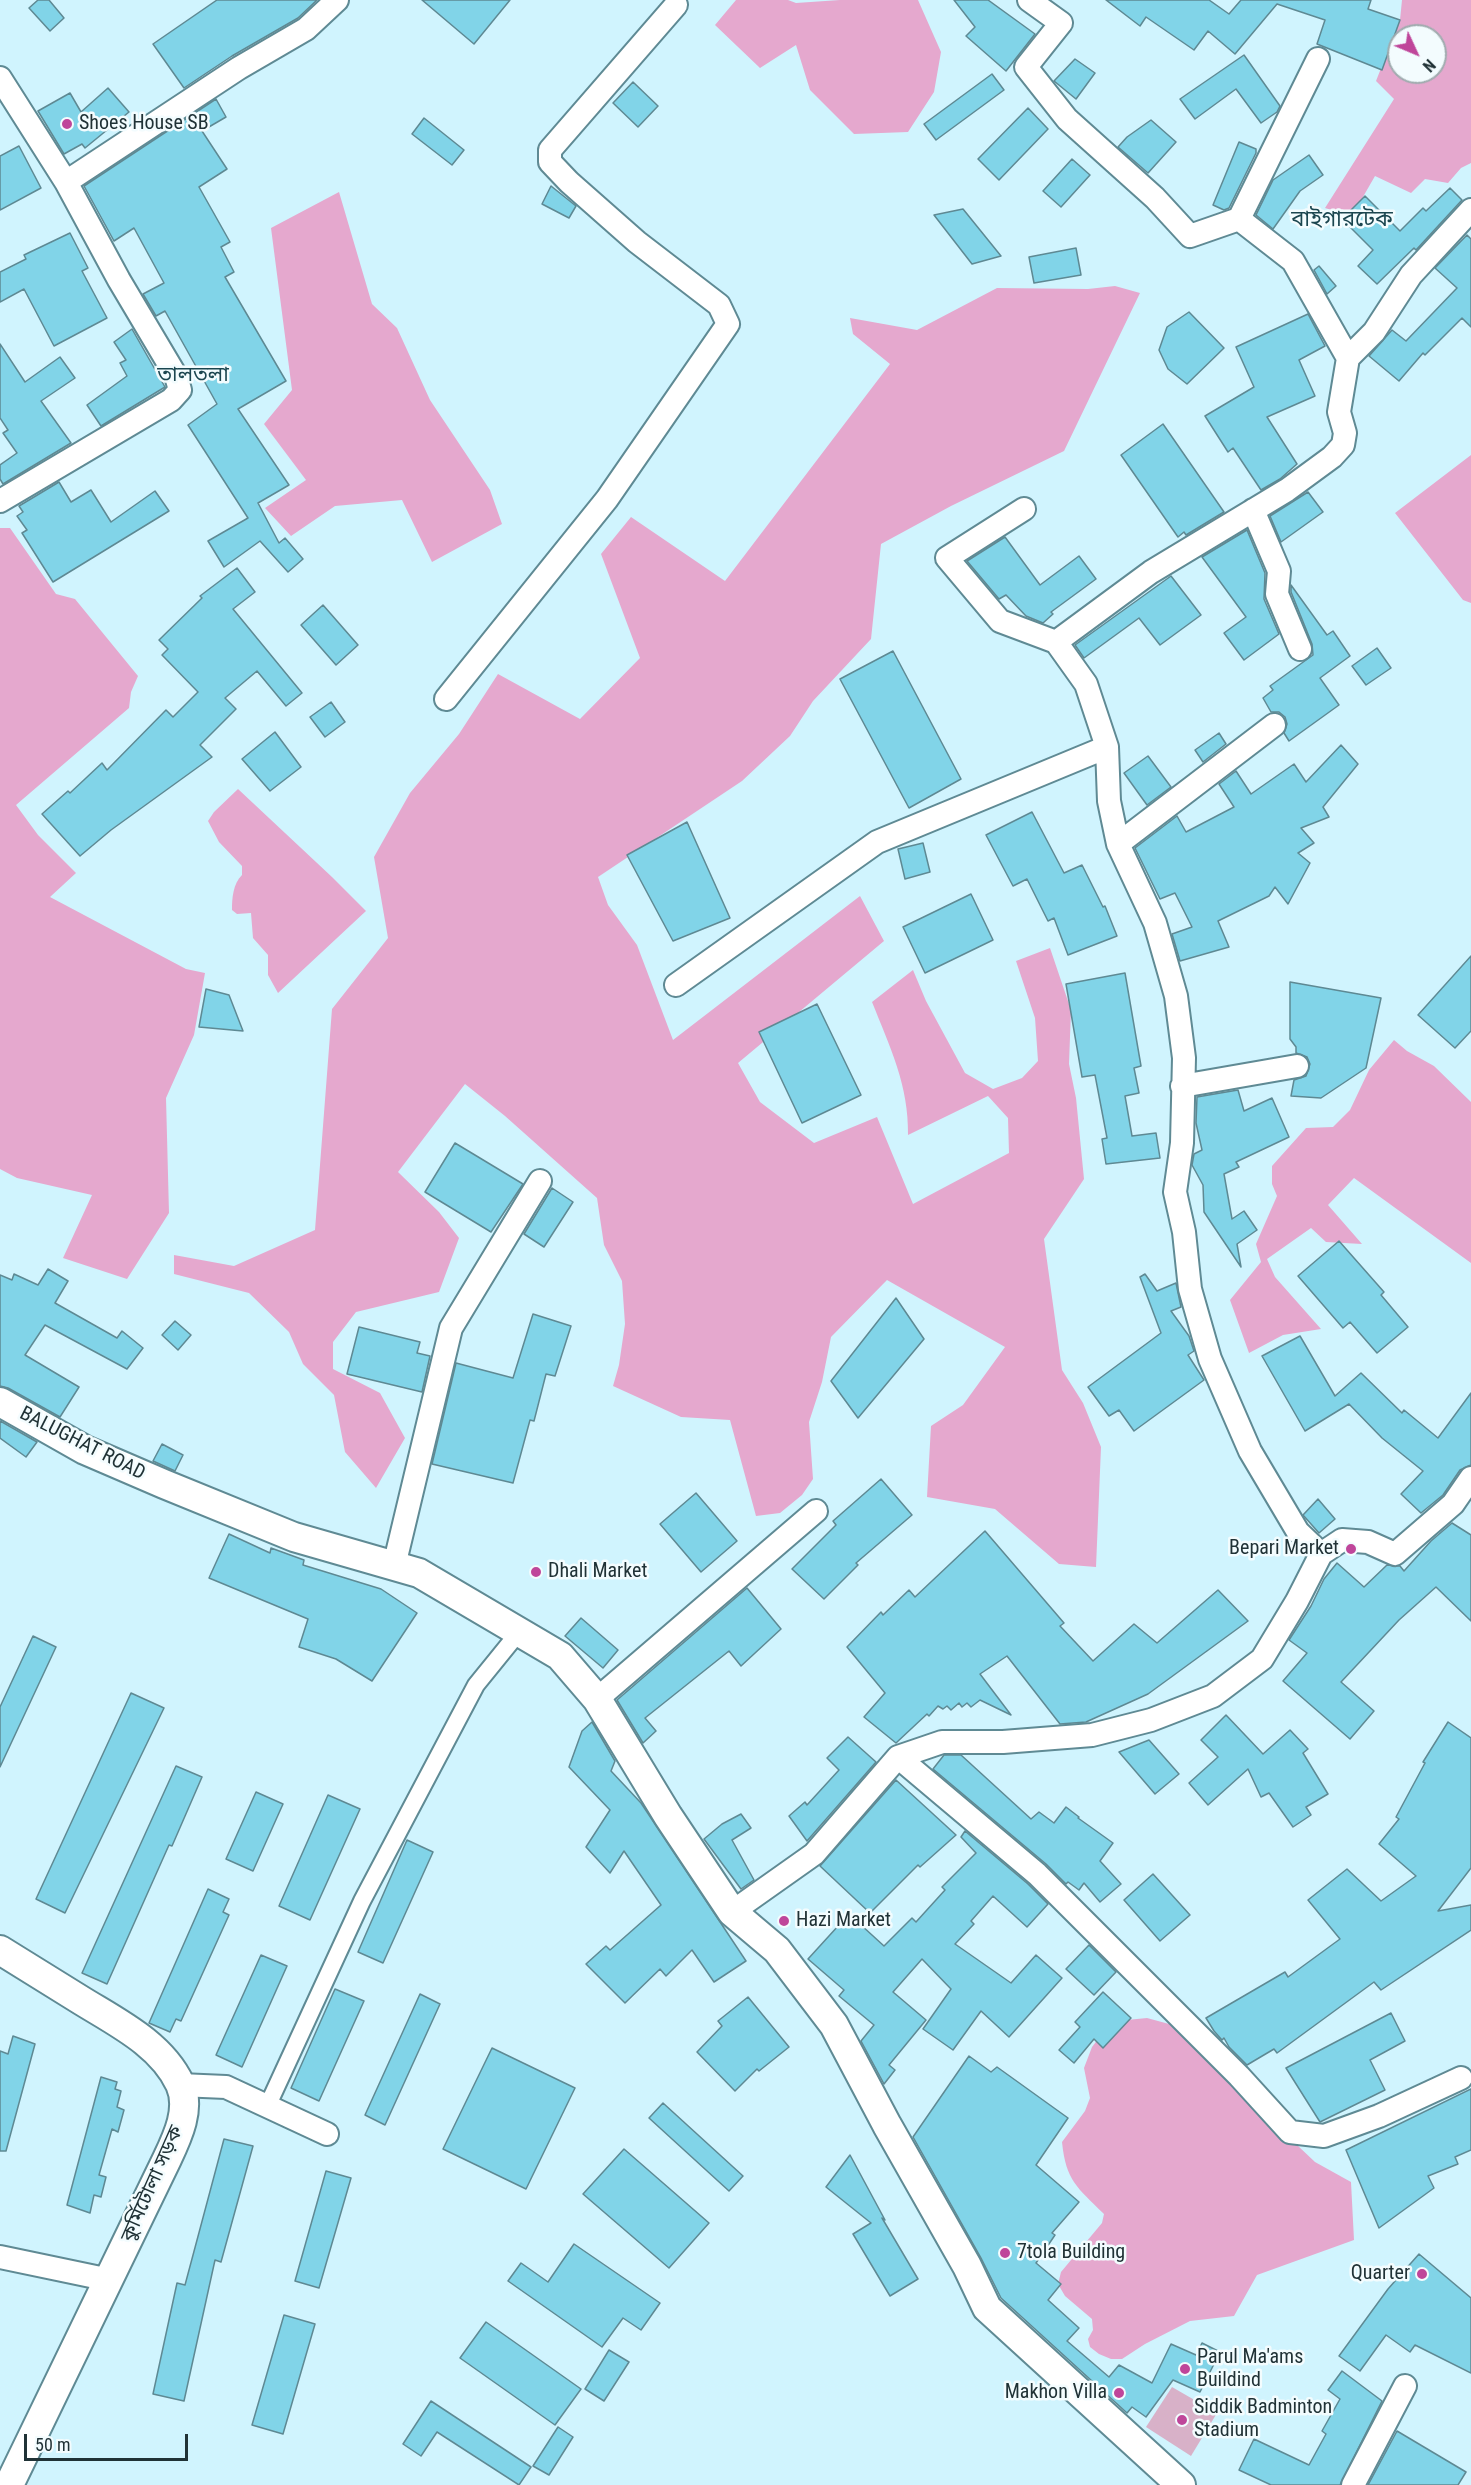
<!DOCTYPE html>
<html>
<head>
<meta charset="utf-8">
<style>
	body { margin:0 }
	#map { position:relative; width:1471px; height:2485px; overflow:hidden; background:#d0f4fe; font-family:"Roboto Condensed",sans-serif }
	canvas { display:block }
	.north { position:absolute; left:1387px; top:24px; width:60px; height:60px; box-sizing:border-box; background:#f3fcfe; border:2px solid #9fabae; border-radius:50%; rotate:134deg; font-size:16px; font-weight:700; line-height:24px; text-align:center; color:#203236 }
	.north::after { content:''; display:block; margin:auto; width:21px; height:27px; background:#bf469a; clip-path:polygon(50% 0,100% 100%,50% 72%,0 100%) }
	.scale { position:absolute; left:24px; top:2434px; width:164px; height:27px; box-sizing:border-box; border:3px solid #203236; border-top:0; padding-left:8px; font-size:18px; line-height:21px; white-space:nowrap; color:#203236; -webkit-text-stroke:4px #f3fcfe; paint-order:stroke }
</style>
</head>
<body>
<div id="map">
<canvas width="1471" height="2485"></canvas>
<div class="north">N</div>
<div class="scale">50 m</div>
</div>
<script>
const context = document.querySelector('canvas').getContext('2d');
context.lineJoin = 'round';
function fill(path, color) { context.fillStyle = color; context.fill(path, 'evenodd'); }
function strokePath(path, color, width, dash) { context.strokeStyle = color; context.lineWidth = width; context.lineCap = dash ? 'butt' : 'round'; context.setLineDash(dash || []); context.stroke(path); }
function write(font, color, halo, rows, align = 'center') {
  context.font = font + ' "Roboto Condensed","Noto Sans Bengali",sans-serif'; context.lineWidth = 5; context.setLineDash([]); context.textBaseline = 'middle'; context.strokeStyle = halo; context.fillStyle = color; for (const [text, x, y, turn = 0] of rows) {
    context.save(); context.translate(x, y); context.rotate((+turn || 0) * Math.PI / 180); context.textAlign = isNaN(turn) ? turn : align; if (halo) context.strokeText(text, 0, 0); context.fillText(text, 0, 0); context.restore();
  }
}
fill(new Path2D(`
	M1172,2387L1217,2413L1191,2456L1146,2427Z`), '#d8b1c8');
fill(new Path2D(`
	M736,0H788L796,3L840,0H918L941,52L934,92L908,132L854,134L810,90L796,45L760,68L715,25Z
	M1402,0H1471V163L1461,168L1448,183L1425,179L1411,193L1375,176L1352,216L1325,208L1394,99L1376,81L1400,20ZM1399,36H1435V72H1399Z
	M339,192L372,304L397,328L430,400L490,490L502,524L432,562L402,500L335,506L291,536L265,508L306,480L264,424L292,390L271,228Z
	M1115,286L1140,293L1064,451L951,506L881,544L871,639L813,701L790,736L742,781L598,877L608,905L637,945L673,1040L860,896L884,941L738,1063L760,1102L814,1143L877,1117L913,1204L1009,1153L1008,1118L988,1096L908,1135C909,1086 890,1047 872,1002L913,970L926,1001L965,1073L993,1089L1022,1078L1038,1061L1035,1018L1016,961L1050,948L1071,1010L1069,1064L1076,1098L1084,1179L1044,1239L1062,1370L1083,1403L1101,1447L1096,1567L1059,1564L995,1509L927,1497L931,1426L963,1405L1005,1347L887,1280L831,1337L822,1382L809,1422L813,1479L802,1495L780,1513L756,1516L730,1420L681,1417L613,1386L619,1365L625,1324L622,1281L604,1245L597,1198L505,1116L465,1084L398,1172L439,1212L459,1238L439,1292L356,1312L333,1342V1369L380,1393L405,1438L376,1488L345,1452L334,1395L303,1364L289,1332L249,1293L174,1274V1255L234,1266L315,1230L332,1009L388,938L374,857L410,793L459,734L498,674L580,719L640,658L601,554L631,517L725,581L890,364L853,334L850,318L917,330L997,288L1088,289Z
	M1471,455V603L1463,600L1395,513Z
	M0,528H10L56,594L75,599L138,676L131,692L129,708L16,805L38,835L76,873L50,897L186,969L205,973L194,1035L166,1098L169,1213L127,1279L63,1258L92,1195L17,1178L0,1169Z
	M238,789L332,877L366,911L278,993L268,975V955L253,938L251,913L237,914L232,910C232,898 233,884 242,875V866L219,842L208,821L214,812Z
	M1394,1040L1407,1051L1434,1066L1471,1102V1263L1354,1178L1328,1205L1362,1244L1326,1242L1311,1228L1267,1259L1275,1277L1321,1329L1283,1335L1249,1353L1230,1300L1261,1262L1256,1244L1277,1196L1272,1184V1166L1306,1128L1333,1127L1350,1110L1369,1070Z
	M1147,2018L1169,2024L1315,2162L1351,2182L1354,2240L1257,2275L1234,2316L1190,2321L1145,2344L1122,2359H1111L1099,2354L1090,2347L1088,2339L1093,2330L1092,2319L1065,2296L1058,2284L1061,2272L1102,2223L1104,2214C1077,2187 1066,2181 1062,2142L1085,2111L1090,2098L1084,2068L1092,2047L1105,2030L1127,2020Z`), '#e5a8ce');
const building = new Path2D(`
	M38,0H49L64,18L50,31L29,8Z
	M217,0H317L298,18L232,56L184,88L153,44Z
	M422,0H510L474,44Z
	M954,0H988L1035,34L1006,71L966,36L975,27Z
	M1106,0H1209L1229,14L1241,0H1371L1368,9L1400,20L1382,70L1317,44L1325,20L1277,4L1235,54L1208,31L1194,50L1146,17L1140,26Z
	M1244,55L1280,106L1277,112L1261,123L1236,89L1195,119L1180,99Z
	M1075,59L1095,73L1076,99L1054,81Z
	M992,74L1004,90L936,140L924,124Z
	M633,82L658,106L638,127L613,103Z
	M108,88L129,112L85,148L82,144L64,154L38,111L70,93L81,112Z
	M216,99L226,117L202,131L227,169L199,187L230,242L221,247L234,272L225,277L286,381L238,409L289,485L258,503L279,543L285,538L303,559L288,572L260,541L224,567L208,541L248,518L188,425L217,404L165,311L156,316L143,294L164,283L134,228L114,241L84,186Z
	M1028,108L1048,129L999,180L978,159Z
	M424,118L464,150L452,165L412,134Z
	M1151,120L1176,142L1148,173L1118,147L1127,137Z
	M1239,142L1256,149V153L1229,208L1224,210L1213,205Z
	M19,146L41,188L0,210V156Z
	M1309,155L1323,175L1300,191L1273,229L1256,215L1273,180Z
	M1072,159L1090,175L1061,207L1043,191Z
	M551,186L576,206L569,218L542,204Z
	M1450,188L1462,200L1416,250L1414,248L1377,284L1358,266L1373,250L1342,219L1365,196L1400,231L1423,208L1426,211Z
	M963,209L1001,256L972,264L934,215Z
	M70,233L88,268L82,271L107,318L54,346L24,289L0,302V272L26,259L24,255Z
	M1467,235L1471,239V327L1462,318L1425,355L1423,353L1399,381L1369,356L1392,330L1406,341L1457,288L1435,268Z
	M1076,248L1081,275L1034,283L1029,257Z
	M1319,266L1336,286L1327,294L1314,270Z
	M1189,312L1224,348L1187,384L1168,369L1159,350L1167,327Z
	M1308,314L1325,346L1299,360L1315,396L1267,417L1297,464L1280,479L1261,490L1233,448L1228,452L1205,416L1254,387L1236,347Z
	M132,329L165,387L101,426L87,405L127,376L120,363L126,360L114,342Z
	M0,344L25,382L60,357L75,378L41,401L71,443L3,484L0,479V465L17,453L3,433L8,430L0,418Z
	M1163,424L1224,512L1186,535L1184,532L1178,537L1121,455Z
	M59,482L71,502L91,490L111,522L155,491L169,511L53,582L22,533L27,530L17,516L23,512L19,506Z
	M1308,492L1323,512L1281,542L1270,516Z
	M1247,530L1265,573L1264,599L1279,634L1244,660L1224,633L1246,617L1202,557Z
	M1005,537L1040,585L1079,556L1096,579L1051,612L1053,614L1043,623L1026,616L1006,595L999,599L967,561Z
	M237,568L255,592L233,609L302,693L286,706L257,671L225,698L236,709L200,745L212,757L111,830L80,856L42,814L68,791L70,793L102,763L107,770L166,710L173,717L198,692L162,655L168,649L159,640L202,598L200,596Z
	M1171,576L1201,615L1160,645L1139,618L1084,658L1075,645Z
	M1291,585L1327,635L1333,631L1350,656L1320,678L1339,705L1289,741L1284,733L1287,724L1285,717L1279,712H1271L1263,698L1273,690L1270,686L1313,655L1312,644L1291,592Z
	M323,605L358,645L336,665L301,625Z
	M1377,648L1391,668L1366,685L1352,666Z
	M893,651L961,779L909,808L840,679Z
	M331,702L345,722L325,737L310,717Z
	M275,732L301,767L270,791L242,759Z
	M1219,733L1226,744L1203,762L1195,750Z
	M1341,745L1358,764L1323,807L1329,817L1301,828L1314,843L1298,853L1310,863L1288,904L1275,887L1269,896L1218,921L1229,947L1180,961L1172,934L1192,927L1175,893L1160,899L1135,848L1177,816L1186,832L1234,807L1219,784L1236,771L1251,794L1294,764L1306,782Z
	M1148,756L1171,787L1147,805L1124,773Z
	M1032,812L1064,873L1082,865L1103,907L1105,906L1117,936L1068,955L1054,918L1048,921L1027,879L1013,886L986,835Z
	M687,822L730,918L673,941L627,855Z
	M923,843L930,872L905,879L898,849Z
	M971,894L993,940L925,973L903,927Z
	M1471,956V1031L1455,1048L1418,1015Z
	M1125,973L1141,1066L1134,1068L1139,1093L1125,1096L1132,1136L1156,1133L1160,1158L1106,1164L1102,1139L1107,1138L1095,1075L1082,1077L1066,984Z
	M1290,982L1381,998L1366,1068L1321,1098L1291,1096L1294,1080L1306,1076L1310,1064L1307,1057L1296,1053V1047L1290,1039Z
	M206,989L229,995L243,1031L199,1027Z
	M817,1004L861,1095L802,1123L759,1032Z
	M1238,1090L1244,1111L1272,1098L1289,1137L1236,1162L1239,1167L1224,1174L1232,1219L1244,1211L1257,1230L1237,1244L1241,1267L1204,1212L1203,1185L1192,1165L1194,1154L1202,1150L1196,1123L1197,1097Z
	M455,1143L523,1184L491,1232L425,1192Z
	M552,1188L573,1202L544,1247L524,1234Z
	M1339,1241L1384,1292L1381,1295L1408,1327L1377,1353L1350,1322L1343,1328L1298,1276Z
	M48,1269L68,1281L55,1303L117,1338L122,1331L143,1348L127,1369L45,1325L25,1355L79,1387L60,1417L8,1388L0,1386V1275L12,1280L14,1274L38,1285Z
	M1145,1274L1157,1291L1176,1283L1181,1307L1171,1311L1189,1336L1194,1351L1188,1355L1204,1380L1134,1431L1119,1410L1109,1416L1088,1387L1161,1333L1140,1277Z
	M896,1298L924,1339L858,1418L831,1381Z
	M533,1314L571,1326L555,1376L546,1374L534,1421L530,1420L513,1483L432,1464L456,1363L513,1378Z
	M175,1321L191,1335L178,1350L162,1335Z
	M359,1327L420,1342L417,1353L430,1356L422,1392L347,1374Z
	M1300,1336L1335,1396L1361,1373L1402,1413L1404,1410L1438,1438L1471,1393V1465L1460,1470L1443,1495L1421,1513L1401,1494L1423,1471L1382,1438L1349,1404L1305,1431L1262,1356Z
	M0,1421L37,1442L26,1457L0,1438Z
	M162,1444L183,1455L175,1471L153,1461Z
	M881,1479L912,1515L856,1563L858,1565L824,1599L792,1569L836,1525L833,1521Z
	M696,1493L737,1541L701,1572L660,1524Z
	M1318,1499L1335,1519L1319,1533L1303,1515Z
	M1452,1523L1471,1535V1621L1436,1587L1399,1620L1341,1682L1374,1711L1350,1739L1283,1681L1307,1653L1289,1640L1311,1606L1324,1579L1337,1563L1364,1587L1387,1565L1400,1566L1404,1571L1431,1541Z
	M985,1531L1064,1623L1060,1626L1093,1661L1134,1624L1157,1643L1218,1590L1248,1621L1148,1694L1086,1722L1060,1724L1007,1656L980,1674L1011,1715L980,1700L971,1707L967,1703L962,1707L959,1703L951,1710L947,1706L943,1709L938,1706L929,1716L927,1714L896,1743L864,1717L885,1693L847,1647L881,1612L883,1615L909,1590L915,1597Z
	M229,1534L270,1553L271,1548L304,1560L303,1565L381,1589L417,1613L372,1681L336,1659L299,1647L308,1619L209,1578Z
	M747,1588L781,1629L741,1666L729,1651L645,1718L656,1731L643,1743L617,1700Z
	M581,1618L618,1650L603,1668L565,1636Z
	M33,1636L56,1647L0,1767V1707Z
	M131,1693L164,1708L65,1913L36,1899Z
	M1226,1715L1263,1754L1290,1730L1308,1749L1303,1753L1328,1794L1306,1807L1311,1815L1293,1827L1269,1793L1261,1797L1248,1769L1208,1805L1189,1783L1218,1757L1201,1740Z
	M592,1722L615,1761L611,1771L641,1803L746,1961L714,1982L692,1950L666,1976L660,1969L625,2003L586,1964L606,1946L610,1950L661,1905L624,1851L610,1873L586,1847L610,1810L569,1767L582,1731Z
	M1448,1722L1471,1738V1868L1438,1911L1471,1905V1930L1381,1990L1374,1982L1277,2053L1274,2049L1247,2065L1229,2047L1224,2038L1222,2040L1214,2031L1206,2018L1285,1972L1288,1977L1340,1939L1308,1900L1347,1869L1381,1901L1416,1876L1379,1844L1399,1819L1396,1817L1425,1763L1423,1762Z
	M848,1737L876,1762L807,1841L789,1816L805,1802L807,1805L839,1770L827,1758Z
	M1149,1740L1179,1774L1155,1794L1119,1752Z
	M944,1755H961L1031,1819L1039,1812L1054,1823L1066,1807L1079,1817L1078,1818L1113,1843L1100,1861L1121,1884L1100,1902L1084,1883L1079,1890L1068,1882L1066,1884L1046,1864L933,1769Z
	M176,1766L202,1777L172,1846L169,1845L107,1984L82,1973Z
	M896,1780L956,1835L920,1867L918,1865L870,1913L820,1866Z
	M256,1792L283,1804L253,1871L226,1859Z
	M328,1795L360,1809L310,1920L279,1906Z
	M741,1814L751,1828L732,1840L754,1880L741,1889L704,1839L722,1824Z
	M965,1831L1028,1884L1048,1904L1027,1927L993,1896L971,1921L974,1924L955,1944L1011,1983L1036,1955L1062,1978L1009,2037L981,2011L953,2050L923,2029L951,1989L922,1959L893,1992L926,2020L889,2065L895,2070L884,2084L861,2041L874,2025L839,1996L844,1990L808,1959L849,1914L884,1946L912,1918L916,1922L945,1890L942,1887L976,1853L961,1837Z
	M407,1840L433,1852L383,1963L358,1952Z
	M1153,1874L1190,1915L1160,1941L1124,1900Z
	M208,1889L229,1899L223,1912L229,1915L181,2021L176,2019L170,2032L149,2023Z
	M1089,1945L1116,1972L1094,1995L1066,1969Z
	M261,1955L287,1966L242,2067L216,2055Z
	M335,1989L364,2001L319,2101L291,2088Z
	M1103,1992L1131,2018L1103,2048L1094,2039L1074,2063L1059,2050L1080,2027L1075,2022Z
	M420,1994L440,2004L385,2125L365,2115Z
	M748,1997L789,2047L759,2071L757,2069L735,2091L697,2052L722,2026L718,2021Z
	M1391,2013L1405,2041L1370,2060L1385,2090L1320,2122L1286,2068Z
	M13,2036L35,2044L6,2151H0V2051L8,2054Z
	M492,2048L575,2088L526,2189L443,2149Z
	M969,2056L991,2072L997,2067L1068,2118L1036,2165L1079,2202L1052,2233L1055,2235L1036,2263L1061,2284L1048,2300L1079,2328L1067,2341L1109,2377L1119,2365L1152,2383L1171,2344L1196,2355L1202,2343L1220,2352L1200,2392L1173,2380L1146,2417L1132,2407L1127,2413L1001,2298L981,2258L913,2137Z
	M101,2077L117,2082L115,2089L121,2091L117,2107L124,2110L118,2132L112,2129L99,2175L106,2177L101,2197L94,2195L90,2213L67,2205Z
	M1471,2089V2150L1455,2157L1458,2164L1428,2176L1434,2188L1379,2228L1346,2150Z
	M663,2103L743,2176L729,2191L649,2118Z
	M224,2139L253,2146L221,2262L215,2260L184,2401L153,2394L177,2283L185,2285Z
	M624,2149L709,2223L669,2268L583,2194Z
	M850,2155L885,2220L882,2218L918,2279L890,2296L853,2234L871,2223L826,2187Z
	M326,2171L351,2178L319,2288L295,2281Z
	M574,2244L660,2303L641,2330L623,2318L602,2347L508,2281L521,2263L548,2282Z
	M1419,2254L1471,2298V2373L1415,2345L1410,2352L1386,2335L1360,2371L1339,2356L1388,2289Z
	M284,2315L315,2324L283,2434L252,2425Z
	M486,2322L581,2389L555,2425L460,2358Z
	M609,2350L629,2362L604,2401L585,2389Z
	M1342,2371L1382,2401L1340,2485H1271L1239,2470L1254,2439L1309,2465L1326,2434L1322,2431L1340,2399L1328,2390Z
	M431,2401L531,2467L519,2485L437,2432L421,2456L403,2444Z
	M558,2427L573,2437L549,2475L533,2466Z
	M1397,2431L1466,2472L1458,2485H1368Z`);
fill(building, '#81d4e8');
strokePath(building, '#5e8993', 1.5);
const pedestrian = new Path2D(`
	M267,2107L362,1901L476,1685L519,1632`);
const minor = new Path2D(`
	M1029,0L1061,23L1026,67L1067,119L1155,198L1190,236L1239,219
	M0,78L66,182
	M1348,358L1374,332L1411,275L1471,210
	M0,501L171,400L180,390L176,376L119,280L66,182L239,68L306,29L337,0
	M1253,510L1279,571L1277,594L1300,649
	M1056,642L1151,572L1287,490L1332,457L1343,445L1345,433L1339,412L1348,358L1293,261L1239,219L1318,59
	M446,699L607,499L728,324L719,305L637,242L569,182L550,162V150L676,5
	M1118,844L1274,725
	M676,985L877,842L1107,747
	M1182,1086L1297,1066
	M1321,1554L1342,1540L1368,1542L1395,1554L1453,1504L1471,1478
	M394,1566L451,1328L540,1181
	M597,1699L816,1511
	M898,1757L1037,1874L1239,2076L1290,2132L1324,2136L1379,2116L1461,2078
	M732,1912L814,1854L898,1757L942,1742H1003L1092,1735L1151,1720L1213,1696L1262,1659L1297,1601L1321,1554L1298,1532L1250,1451L1210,1359L1190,1289L1184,1232L1175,1192L1182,1143L1184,1058L1176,996L1155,923L1118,844L1109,801L1107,747L1086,684L1056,642L1000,621L947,558L1024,509
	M180,2085L226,2087L327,2134
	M0,2257L110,2280
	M1353,2485L1405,2386`);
const tertiary = new Path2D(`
	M0,1402L85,1450L164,1484L294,1537L419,1573L560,1656L597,1699L668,1816L732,1912L777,1950L834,2025L887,2125L967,2266L987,2308L1181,2485
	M0,1950C26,1966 52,1982 79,1999C114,2021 161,2043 180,2084C191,2108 178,2136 167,2159L9,2485`);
strokePath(pedestrian, '#5f8a94', 20);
strokePath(minor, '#5f8a94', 26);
strokePath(tertiary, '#5f8a94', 32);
strokePath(pedestrian, '#fff', 16);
strokePath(minor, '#fff', 22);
strokePath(tertiary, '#fff', 28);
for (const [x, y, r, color] of [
	[67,124,6,"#bf469a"],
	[1351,1549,6,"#bf469a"],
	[536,1572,6,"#bf469a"],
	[784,1921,6,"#bf469a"],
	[1005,2253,6,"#bf469a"],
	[1422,2274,6,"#bf469a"],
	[1185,2369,6,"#bf469a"],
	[1119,2393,6,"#bf469a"],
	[1182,2420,6,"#bf469a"]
]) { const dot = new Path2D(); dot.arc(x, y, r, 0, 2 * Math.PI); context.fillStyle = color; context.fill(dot); strokePath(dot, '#f3fcfe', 2); }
write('20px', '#203236', '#f3fcfe', [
	["Shoes House SB",79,124],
	["Bepari Market",1339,1549,"right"],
	["Dhali Market",548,1572],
	["Hazi Market",796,1921],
	["7tola Building",1017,2253],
	["Quarter",1410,2274,"right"],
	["Parul Ma'ams",1197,2358],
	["Buildind",1197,2381],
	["Makhon Villa",1107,2393,"right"],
	["Siddik Badminton",1194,2408],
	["Stadium",1194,2431]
], 'left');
write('20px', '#203236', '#f3fcfe', [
	["BALUGHAT ROAD",82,1444,27],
	["কুর্মিটোলা সড়ক",153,2184,-66]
]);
write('21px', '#1b4650', '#f3fcfe', [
	["তালতলা",193,376]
]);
write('22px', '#1b4650', '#f3fcfe', [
	["বাইগারটেক",1342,220]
]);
</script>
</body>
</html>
